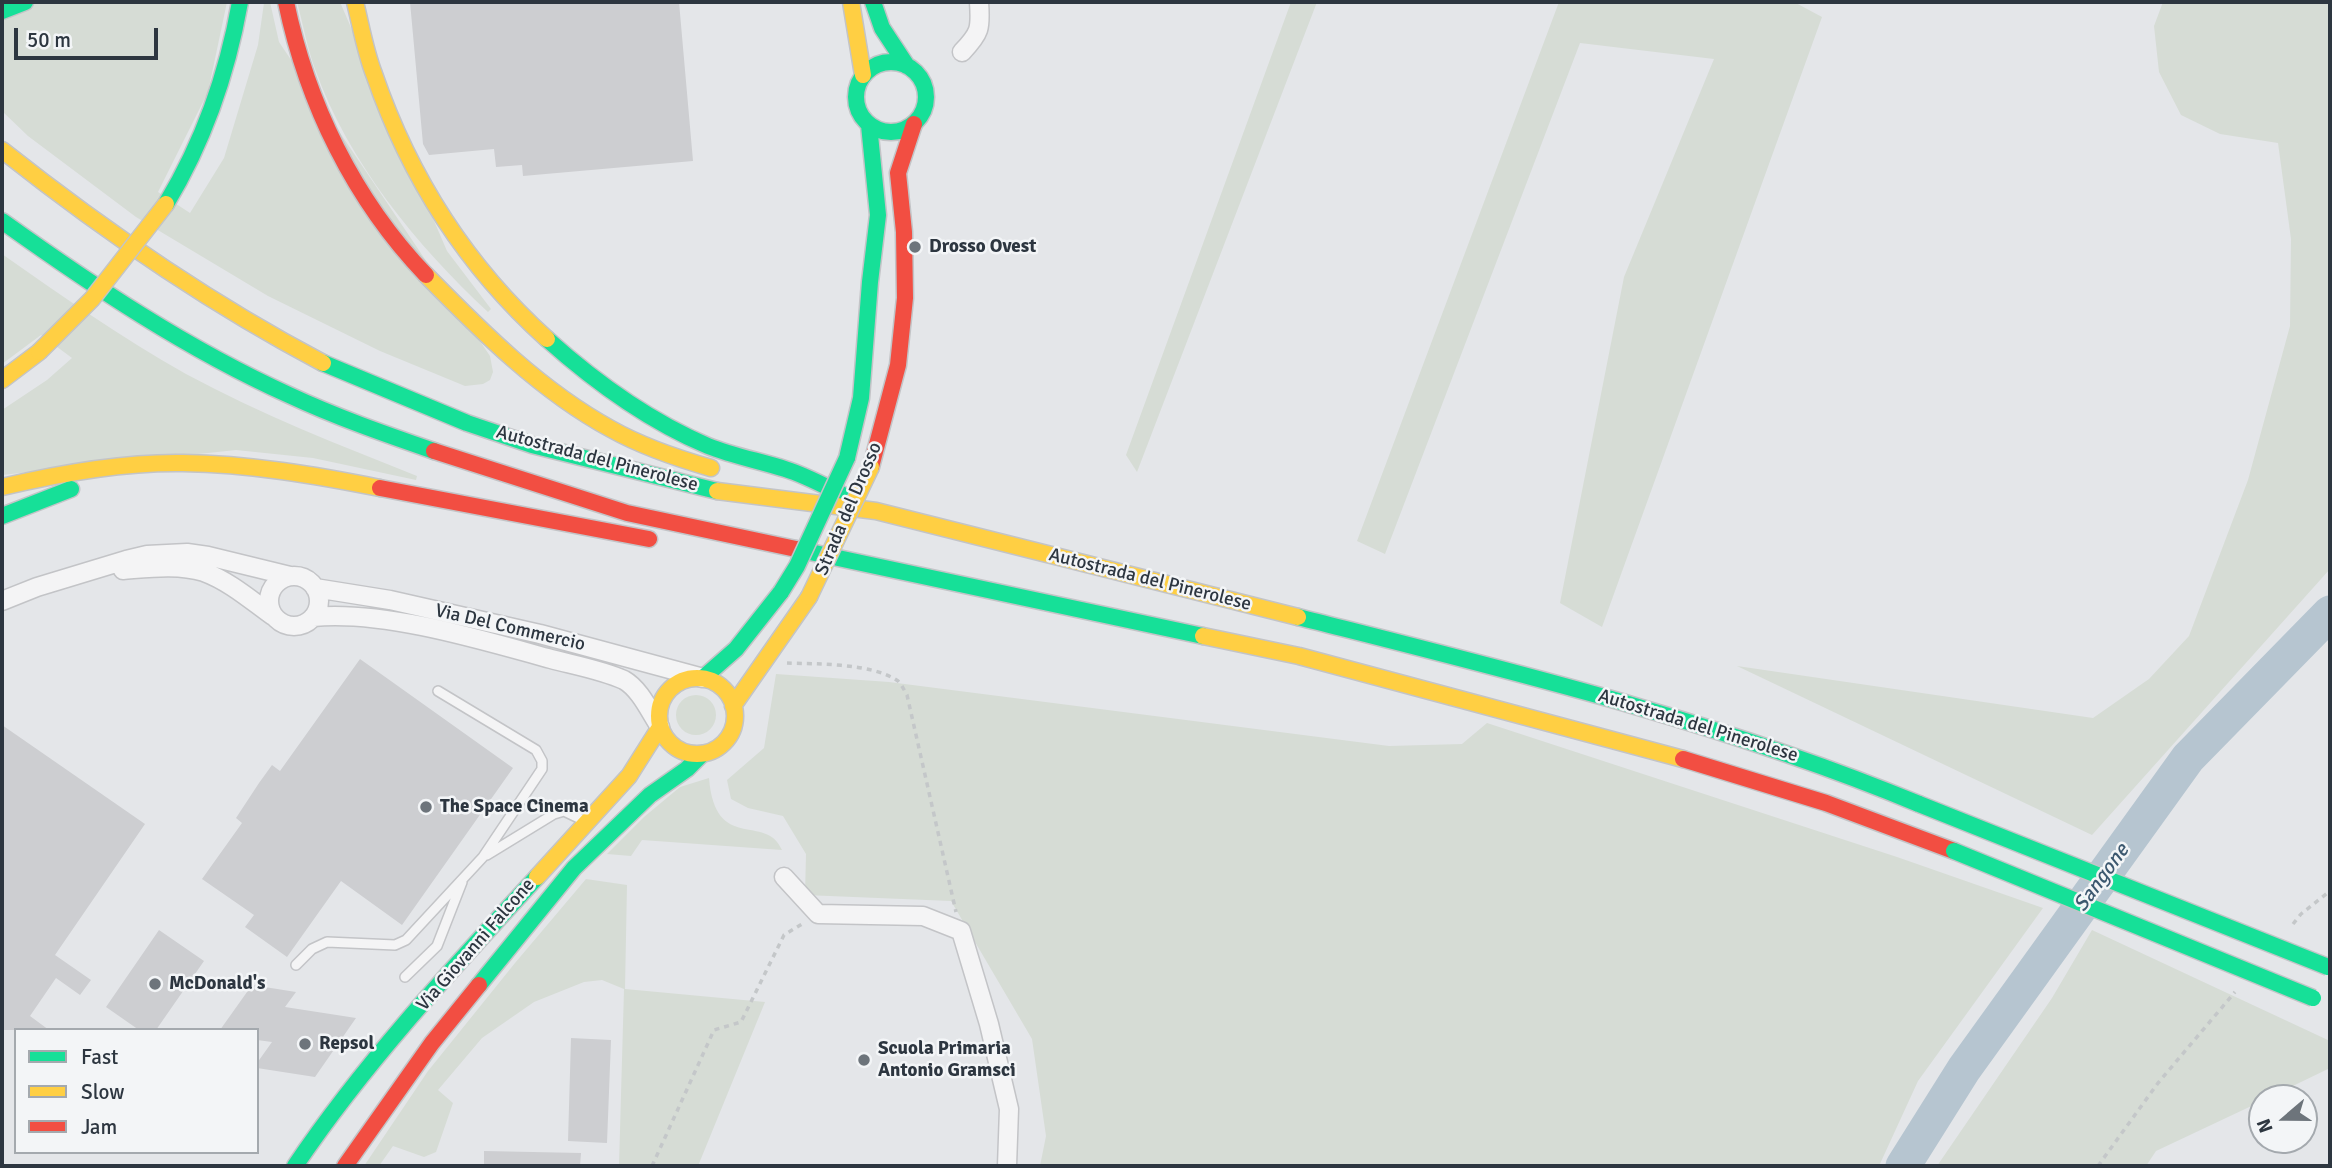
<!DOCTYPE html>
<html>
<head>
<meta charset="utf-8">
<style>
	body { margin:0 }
	#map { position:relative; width:2332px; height:1168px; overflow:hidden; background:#e4e6e9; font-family:Signika,sans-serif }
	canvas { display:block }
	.frame { position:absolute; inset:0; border:4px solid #2d3640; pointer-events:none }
	.legend { position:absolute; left:14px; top:1028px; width:245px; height:126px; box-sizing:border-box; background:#f3f5f7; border:2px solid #a4a9ae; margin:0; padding:9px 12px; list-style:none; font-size:21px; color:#2d3640 }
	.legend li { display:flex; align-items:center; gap:14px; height:35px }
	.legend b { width:35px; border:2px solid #a4a9ae }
	.north { position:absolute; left:2248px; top:1084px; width:70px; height:70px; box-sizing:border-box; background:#f3f5f7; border:2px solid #a4a9ae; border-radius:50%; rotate:250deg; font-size:19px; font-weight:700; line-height:28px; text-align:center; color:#2d3640 }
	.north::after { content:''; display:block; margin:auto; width:24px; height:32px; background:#6d747b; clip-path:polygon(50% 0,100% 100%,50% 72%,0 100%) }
	.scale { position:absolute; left:14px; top:28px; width:144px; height:32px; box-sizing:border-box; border:4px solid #2d3640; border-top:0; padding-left:9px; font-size:21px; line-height:24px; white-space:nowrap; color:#2d3640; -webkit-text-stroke:5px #f3f5f7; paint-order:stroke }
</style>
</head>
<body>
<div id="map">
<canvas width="2332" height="1168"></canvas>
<div class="frame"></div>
<ul class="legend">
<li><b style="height:9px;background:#16e098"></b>Fast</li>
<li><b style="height:9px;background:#ffcf43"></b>Slow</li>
<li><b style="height:9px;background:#f24e42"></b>Jam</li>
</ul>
<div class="north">N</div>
<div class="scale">50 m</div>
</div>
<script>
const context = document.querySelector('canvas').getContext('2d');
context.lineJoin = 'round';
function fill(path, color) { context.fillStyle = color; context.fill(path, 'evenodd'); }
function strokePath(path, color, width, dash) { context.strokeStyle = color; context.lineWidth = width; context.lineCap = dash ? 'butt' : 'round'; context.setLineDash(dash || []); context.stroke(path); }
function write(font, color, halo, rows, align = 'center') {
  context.font = font + ' Signika,sans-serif'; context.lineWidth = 5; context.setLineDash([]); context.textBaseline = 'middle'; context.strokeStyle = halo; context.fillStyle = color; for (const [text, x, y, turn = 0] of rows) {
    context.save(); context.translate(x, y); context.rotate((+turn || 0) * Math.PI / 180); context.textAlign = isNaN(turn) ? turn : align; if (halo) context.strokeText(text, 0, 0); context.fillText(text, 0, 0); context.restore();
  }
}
fill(new Path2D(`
	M2,2H227L208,92L158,192L190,213L224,158L258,45L264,3L270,2L279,42L490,356L493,372L490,380L483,384L465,386L380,351L268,296L136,217L28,136L2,111Z
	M297,2H340L447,251L491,309L488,312C417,246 348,162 315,69C307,47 303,24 297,2Z
	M1291,2H1317L1137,472L1126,455Z
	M1559,2H1794L1822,17L1602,627L1560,603L1624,277L1714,59L1580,43L1385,554L1357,541Z
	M2163,2H2330V569L2092,835L1737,666L2093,718L2149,679L2189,636L2248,480L2290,326L2291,239L2278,143L2220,134L2181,115L2159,72L2154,26Z
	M2,254C62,296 122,338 186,374C260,414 339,445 417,476L416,480L313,458L236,450L2,475V410L47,380L72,358L41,335L2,364Z
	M776,674L889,682L1389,746L1462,744L1487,723L1897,857L2043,908L1918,1081L1879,1166H1040L1046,1136L1032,1039L951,901L805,895L806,854L783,816L748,808L731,799L727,780L764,748Z
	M676 715a20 20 0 1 1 40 0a20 20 0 1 1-40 0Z
	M709,778C715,854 766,812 782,850L642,840L631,856L607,854L644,817L680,787Z
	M586,879L627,885L625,989L765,1002L698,1166H619L624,989L602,980L584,982L534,1002L482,1038L438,1090L453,1103L436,1152L424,1157L393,1146L379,1166H364L428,1071L515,963Z
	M2092,930L2330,1041V1068L2268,1098H2262V1101L2156,1151L2146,1166H1937L2052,998Z`), '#d6dcd5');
strokePath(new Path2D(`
	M1903,1166L1964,1069L2188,758L2330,613`), '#b6c5d0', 35);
fill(new Path2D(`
	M410,2H679L693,161L523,176L522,165L496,167L494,149L429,155L423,144Z
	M360,659L513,768L402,925L341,881L287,957L245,927L254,915L202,879L242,823L236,818L259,783L272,765L280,771Z
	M2,725L145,824L55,955L91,980L80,995L56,978L30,1016L49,1030H2Z
	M159,930L204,961L156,1030H139L106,1007Z
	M252,985L296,992L285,1007L356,1018L315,1077L257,1068V1063L272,1042L257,1040V1030H220Z
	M571,1038L611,1040L607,1143L568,1141Z
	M484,1151L581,1153L580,1166H484Z`), '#cdced1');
const lane = new Path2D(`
	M487,855L554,814L564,811L585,821
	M296,965L312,949L327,942L395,945L406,940L483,857L542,769V761L536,750L438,691
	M405,977L437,946L462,882`);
const street = new Path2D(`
	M962,52C980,33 981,29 979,2
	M123,570C149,568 178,564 204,572C229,581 252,601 273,616
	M269 601a25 25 0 1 1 50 0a25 25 0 1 1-50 0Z
	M315,588L390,600L540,634L703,678
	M2,601L37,587L126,560L147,555L187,553L208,556L290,576
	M313,617C384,610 482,640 551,659C574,665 602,670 624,680C640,689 650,712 660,727
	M784,877L818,914L923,916L961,931L989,1024L1009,1109L1007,1166`);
const fast = new Path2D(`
	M873,2L882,28L907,66
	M2,11L25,2
	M856 97a35 35 0 1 1 70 0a35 35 0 1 1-70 0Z
	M166,204C204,141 227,75 240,2
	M2,221C93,286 187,349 289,395C336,417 385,434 434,451
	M547,339C595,382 649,421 708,446C733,456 760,461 785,469C808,476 828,488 849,498
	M323,363L467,423L532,445L717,491
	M847,458L861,398L870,282L878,215L869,125
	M2,516L71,489
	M796,549L1203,636
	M1298,617C1507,670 1719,721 1919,804
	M703,678L736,649L781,592
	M479,985L574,868L650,795L687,769L702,754
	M295,1166C365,1062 452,969 537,877`);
const slow = new Path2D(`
	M355,2C361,26 365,51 374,74C409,176 467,267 547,339
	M851,2L863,75
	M2,150C103,230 209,303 323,363
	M426,275C482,332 541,391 611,429C643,447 676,458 711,468
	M2,380L39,352
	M2,487C61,473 122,462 183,463C249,464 315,475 380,488
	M717,491L876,511L1298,617
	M1203,636L1299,656L1683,759
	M659 716a38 38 0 1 1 76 0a38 38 0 1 1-76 0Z
	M733,706L809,597
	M537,877L629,776L660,727`);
const jam = new Path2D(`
	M286,2C307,103 354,200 426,275
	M434,451L627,513L796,549
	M871,467L898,365L905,298L904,232L898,173L914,124
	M380,488L649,539
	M1683,759L1826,803L1954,851
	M345,1166L432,1043L479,985`);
strokePath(lane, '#c3c4c7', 12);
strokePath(street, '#c3c4c7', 21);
strokePath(fast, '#c3c4c7', 19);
strokePath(slow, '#c3c4c7', 19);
strokePath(jam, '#c3c4c7', 19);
strokePath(new Path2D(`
	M787,663C817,664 872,663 898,681C902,685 904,690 907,695L956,912
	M2293,924L2301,914L2330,891
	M652,1166L714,1030L741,1022L784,935L802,924
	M2098,1166L2158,1083L2235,992`), '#c4c7c9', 3.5, [5, 5]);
strokePath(lane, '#f4f4f5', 9);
strokePath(street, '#f4f4f5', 18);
strokePath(fast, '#16e098', 16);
strokePath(slow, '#ffcf43', 16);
strokePath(jam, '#f24e42', 16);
const fastBridge = new Path2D(`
	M781,592L797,566L847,458
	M1919,804L2328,967
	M1954,851L2313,998`);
const slowBridge = new Path2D(`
	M39,352L92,299L166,204
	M809,597L871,467`);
strokePath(fastBridge, '#c3c4c7', 19, []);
strokePath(slowBridge, '#c3c4c7', 19, []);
strokePath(fastBridge, '#16e098', 16);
strokePath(slowBridge, '#ffcf43', 16);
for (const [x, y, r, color] of [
	[915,247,7,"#6d747b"],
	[426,807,7,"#6d747b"],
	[155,984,7,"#6d747b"],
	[305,1044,7,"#6d747b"],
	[864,1060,7,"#6d747b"]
]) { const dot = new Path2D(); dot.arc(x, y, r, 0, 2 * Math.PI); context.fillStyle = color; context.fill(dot); strokePath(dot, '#f3f5f7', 2.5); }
write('bold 19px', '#2d3640', '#f3f5f7', [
	["Drosso Ovest",929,247],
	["The Space Cinema",440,807],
	["McDonald's",169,984],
	["Repsol",319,1044],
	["Scuola Primaria",878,1049],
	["Antonio Gramsci",878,1071]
], 'left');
write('19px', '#2d3640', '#f3f5f7', [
	["Autostrada del Pinerolese",597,459,15],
	["Strada del Drosso",849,509,-67],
	["Autostrada del Pinerolese",1150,580,14],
	["Via Del Commercio",510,628,13],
	["Autostrada del Pinerolese",1698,726,17],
	["Via Giovanni Falcone",476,945,-49]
]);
write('italic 21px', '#3c586f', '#f3f5f7', [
	["Sangone",2102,878,-54]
]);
</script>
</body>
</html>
